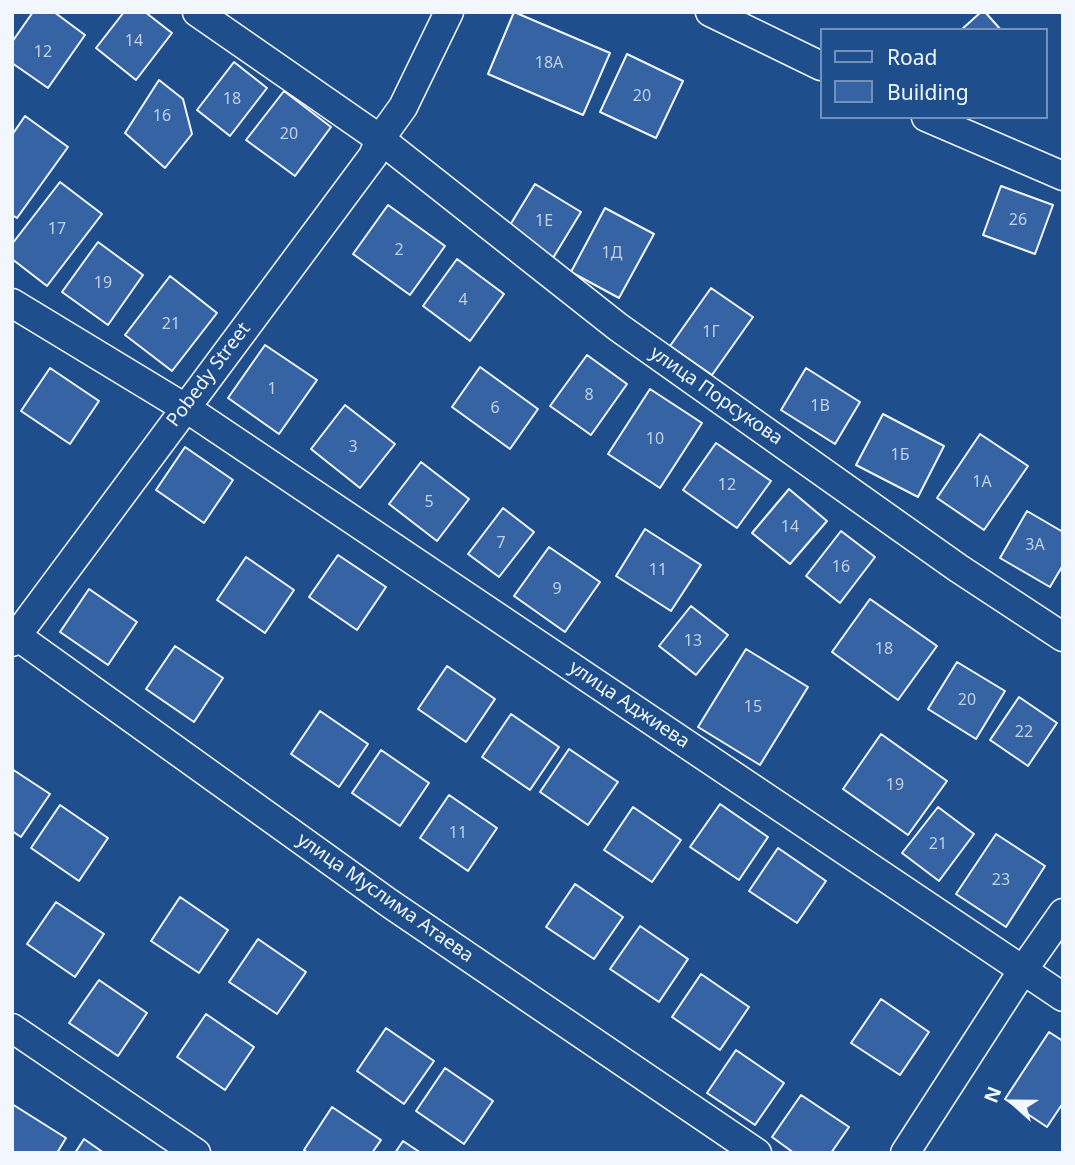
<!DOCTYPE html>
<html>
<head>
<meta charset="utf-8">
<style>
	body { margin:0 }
	#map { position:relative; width:1075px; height:1165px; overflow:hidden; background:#1f4e8c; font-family:"Noto Sans",sans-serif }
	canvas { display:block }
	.frame { position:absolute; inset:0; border:14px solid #f2f6ff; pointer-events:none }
	.legend { position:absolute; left:820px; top:28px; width:228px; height:91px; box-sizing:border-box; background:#1f4e8c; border:2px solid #7391ba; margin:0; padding:9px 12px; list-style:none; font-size:21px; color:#f2f6ff }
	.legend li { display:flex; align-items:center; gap:14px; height:35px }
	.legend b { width:35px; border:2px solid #7391ba }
	.north { position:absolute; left:977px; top:1067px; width:70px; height:70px; -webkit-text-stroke:5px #1f4e8c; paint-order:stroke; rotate:291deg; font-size:19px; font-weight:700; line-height:28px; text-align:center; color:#f2f6ff }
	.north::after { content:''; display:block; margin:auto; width:24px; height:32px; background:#f2f6ff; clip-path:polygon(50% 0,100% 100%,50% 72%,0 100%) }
</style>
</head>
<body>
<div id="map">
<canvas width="1075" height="1165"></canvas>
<div class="frame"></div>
<ul class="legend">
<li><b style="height:9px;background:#1f4e8c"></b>Road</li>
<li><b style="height:19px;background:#3563a3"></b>Building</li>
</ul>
<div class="north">N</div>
</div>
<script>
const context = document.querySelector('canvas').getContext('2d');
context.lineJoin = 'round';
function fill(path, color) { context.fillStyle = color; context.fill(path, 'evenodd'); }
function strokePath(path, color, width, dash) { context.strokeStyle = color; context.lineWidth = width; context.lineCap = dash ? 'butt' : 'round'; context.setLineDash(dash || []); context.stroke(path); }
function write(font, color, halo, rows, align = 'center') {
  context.font = font + ' "Noto Sans",sans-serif'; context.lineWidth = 5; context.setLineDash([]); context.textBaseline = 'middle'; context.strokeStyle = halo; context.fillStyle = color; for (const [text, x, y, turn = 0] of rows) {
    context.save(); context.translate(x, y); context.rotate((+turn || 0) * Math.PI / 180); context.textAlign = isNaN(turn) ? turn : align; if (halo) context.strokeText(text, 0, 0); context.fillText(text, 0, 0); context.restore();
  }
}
const building = new Path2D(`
	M33,12H54L85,35L48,88L12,63V42Z
	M124,12H145L172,33L136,80L96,48Z
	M514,12L610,53L583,115L488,74Z
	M981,12H985L1001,30H961Z
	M627,54L683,81L656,138L600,112Z
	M234,62L267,88L230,136L197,110Z
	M159,80L183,99L192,134L165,168L125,133Z
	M284,91L331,127L295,176L246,140Z
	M25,116L68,147L17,218L12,215V135Z
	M60,182L102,214L47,286L12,259V244Z
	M535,184L581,212L553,258L507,230Z
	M1001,186L1053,205L1035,254L983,235Z
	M388,205L445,246L410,295L353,254Z
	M605,208L654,234L619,298L571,272Z
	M98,242L143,275L108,325L62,292Z
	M457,259L504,294L470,341L423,306Z
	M170,276L217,313L172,371L125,335Z
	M711,288L753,317L712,375L670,346Z
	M265,345L317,380L279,434L228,398Z
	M587,355L627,384L591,435L550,406Z
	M480,367L538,409L510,449L452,407Z
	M50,368L99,401L70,444L21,411Z
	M806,368L860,402L835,444L781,410Z
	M650,389L702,423L660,488L608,454Z
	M345,405L395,444L360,488L311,449Z
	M883,414L944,446L918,497L856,465Z
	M980,434L1028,466L984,530L937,498Z
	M716,443L771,481L737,528L683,490Z
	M185,447L233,480L204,523L156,490Z
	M421,462L469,499L437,541L389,504Z
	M789,489L827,521L790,564L752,533Z
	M503,508L534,532L499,577L468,554Z
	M1027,511L1063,532V565L1050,587L1000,558Z
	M645,529L701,565L671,611L616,576Z
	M841,531L875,557L840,603L806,576Z
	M549,547L600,582L565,632L514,596Z
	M338,555L386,587L357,630L309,597Z
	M246,557L294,590L265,633L217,600Z
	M89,589L137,622L108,665L60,632Z
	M870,599L937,646L898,700L832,652Z
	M691,606L728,635L696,675L659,646Z
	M175,646L223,678L194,722L146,689Z
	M746,649L808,687L760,765L698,727Z
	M957,662L1005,691L976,739L928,709Z
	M447,666L495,699L466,742L418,709Z
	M1019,697L1057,723L1028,766L990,740Z
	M320,711L368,744L339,787L291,754Z
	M511,714L559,747L530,790L482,757Z
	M881,734L947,781L908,835L843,789Z
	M569,749L618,782L588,825L540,792Z
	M381,750L429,783L400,826L352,793Z
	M12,769L50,794L21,837L12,831Z
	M449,795L497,828L468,871L420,838Z
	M720,804L768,837L739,880L690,847Z
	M60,805L108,838L79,881L31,848Z
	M633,807L681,840L652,882L604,850Z
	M938,807L974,834L939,881L902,853Z
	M996,834L1045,866L1006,927L956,894Z
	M778,848L826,881L797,923L749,891Z
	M575,884L623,917L594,959L546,927Z
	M180,897L228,930L199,973L151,941Z
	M56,902L104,934L75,977L27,944Z
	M640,926L688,959L659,1002L610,969Z
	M258,939L306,972L277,1014L229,982Z
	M701,974L749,1007L720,1050L672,1017Z
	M99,980L147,1013L118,1056L69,1023Z
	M881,999L929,1032L900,1075L851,1043Z
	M206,1014L254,1047L225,1090L177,1057Z
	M386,1028L434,1061L404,1104L357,1071Z
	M1049,1032L1063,1041V1103L1047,1127L1005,1099Z
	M736,1050L784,1083L755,1125L707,1093Z
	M445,1068L493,1101L464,1144L416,1111Z
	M801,1095L849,1127L831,1153H794L772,1137Z
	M12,1104L66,1138L57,1153H12Z
	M332,1107L381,1140L372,1153H308L304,1150Z
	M84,1139L104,1153H75Z
	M403,1141L421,1153H395Z`);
fill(building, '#3563a3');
strokePath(building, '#f2f6ff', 2);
const street = new Path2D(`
	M197,12L380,139L618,327L958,568L1063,637
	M710,12L821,66
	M926,117L1063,176
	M12,303L195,414L1063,997
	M17,636L389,903L757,1153
	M12,642L373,156L380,139L403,107L449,12
	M12,1028L196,1153
	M905,1153L1023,970L1063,913`);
strokePath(street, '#f2f6ff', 31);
strokePath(street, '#1f4e8c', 28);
write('16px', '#c3d1e8', null, [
	["14",134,41],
	["12",43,52],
	["18А",549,63],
	["20",642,96],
	["18",232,99],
	["16",162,116],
	["20",289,134],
	["26",1018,220],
	["1Е",544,221],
	["17",57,229],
	["2",399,250],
	["1Д",612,253],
	["19",103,283],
	["4",463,300],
	["21",171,324],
	["1Г",711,332],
	["1",272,389],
	["8",589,395],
	["1В",820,406],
	["6",495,408],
	["10",655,439],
	["3",353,447],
	["1Б",900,455],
	["1А",982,482],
	["12",727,485],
	["5",429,502],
	["14",790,527],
	["7",501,543],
	["3А",1035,545],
	["16",841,567],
	["11",658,570],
	["9",557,589],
	["13",693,641],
	["18",884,649],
	["20",967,700],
	["15",753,707],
	["22",1024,732],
	["19",895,785],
	["11",458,833],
	["21",938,844],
	["23",1001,880]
]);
write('19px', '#f2f6ff', '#1f4e8c', [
	["Pobedy Street",209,375,-53],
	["улица Порсукова",716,396,35],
	["улица Аджиева",629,705,34],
	["улица Муслима Атаева",385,898,35]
]);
</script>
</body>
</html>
